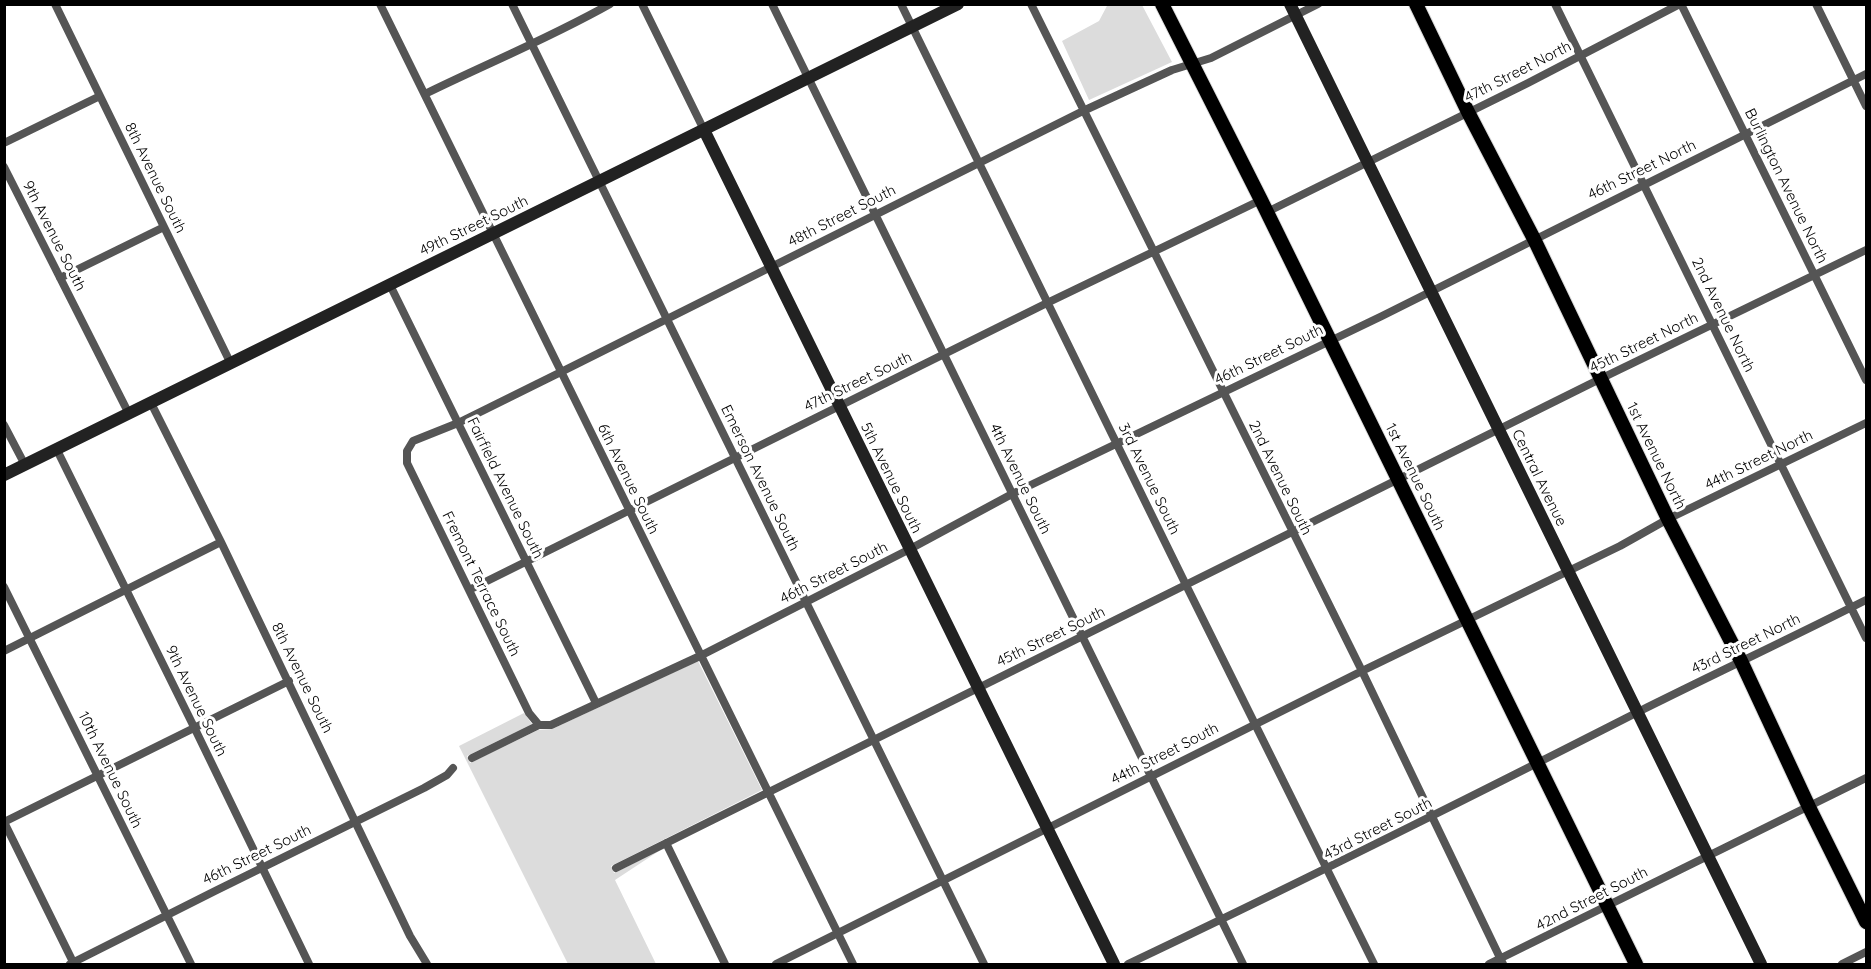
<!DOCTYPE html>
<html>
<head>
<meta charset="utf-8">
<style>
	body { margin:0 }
	#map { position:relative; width:1871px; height:969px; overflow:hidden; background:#fff; font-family:Quicksand,sans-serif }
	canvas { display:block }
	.frame { position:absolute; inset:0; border:6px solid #000; pointer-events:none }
</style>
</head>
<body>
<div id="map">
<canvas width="1871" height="969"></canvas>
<div class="frame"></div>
</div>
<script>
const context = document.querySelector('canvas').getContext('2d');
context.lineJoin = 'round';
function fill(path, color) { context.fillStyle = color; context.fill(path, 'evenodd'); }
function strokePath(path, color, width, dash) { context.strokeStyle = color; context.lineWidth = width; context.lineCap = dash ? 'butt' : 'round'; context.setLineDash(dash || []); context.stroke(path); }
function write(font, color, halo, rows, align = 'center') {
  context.font = font + ' Quicksand,sans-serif'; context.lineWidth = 6; context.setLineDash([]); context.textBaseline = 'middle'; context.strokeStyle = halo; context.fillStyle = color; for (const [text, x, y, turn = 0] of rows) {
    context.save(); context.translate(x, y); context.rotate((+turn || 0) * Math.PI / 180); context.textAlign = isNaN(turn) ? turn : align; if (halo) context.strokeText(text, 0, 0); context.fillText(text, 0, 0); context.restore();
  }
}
fill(new Path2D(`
	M1108,4L1142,5L1172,62L1089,100L1062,41L1099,21Z
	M698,661L762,790L611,866L614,873L659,851L615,880L656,964H568L459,746L524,713L532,724L467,756L470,763L538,730L552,729Z`), '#dcdcdc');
const primary = new Path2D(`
	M1162,4L1261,200L1636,964
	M1416,4L1468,112L1534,239L1668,519L1741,661L1809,807L1866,922`);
strokePath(primary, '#dbdbdb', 16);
strokePath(new Path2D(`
	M55,4L231,364
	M380,4L853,964
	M512,4L984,964
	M642,4L704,130
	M772,4L1243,964
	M901,4L1186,585L1374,964
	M1031,4L1362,671L1503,964
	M1555,4L1866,638
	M1681,4L1866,380
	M1816,4L1866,106
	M425,94C486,64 550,38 610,4
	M4,143L100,96
	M4,167L129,414
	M1267,212L1528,83L1680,4
	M60,278L164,227
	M390,285L596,703
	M151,403L221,542L410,936L427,964
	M4,425L25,465
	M57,450L195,729L309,964
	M4,587L191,964
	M469,590L1047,303L1261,200
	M4,651L221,542
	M539,725L529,713L407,463V451L413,441L458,423L561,372L1083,111L1172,70L1211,58L1318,4
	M472,758L539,725H551L700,656L910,549L1012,494L1382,316L1866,74
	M4,822L289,681
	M4,822L74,964
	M666,843L725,964
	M616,868L1600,379L1866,250
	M70,964L215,891L424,788L447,775L453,768
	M776,964L1362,671L1620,546L1668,519L1866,423
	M1128,964C1299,883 1469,798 1638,712C1714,674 1791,638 1866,600
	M1489,964L1866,778
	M1842,964L1866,952`), '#555', 8);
strokePath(new Path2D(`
	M1290,4L1761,964
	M704,130L1114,964
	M4,475L958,4`), '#222', 12);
strokePath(primary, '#000', 14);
write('15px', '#000', '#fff', [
	["47th Street North",1518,72,-27],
	["46th Street North",1642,170,-26],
	["8th Avenue South",155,178,64],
	["Burlington Avenue North",1786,186,64],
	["48th Street South",842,216,-27],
	["49th Street South",474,226,-26],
	["9th Avenue South",54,236,63],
	["2nd Avenue North",1723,315,64],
	["45th Street North",1644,343,-26],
	["46th Street South",1269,355,-26],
	["47th Street South",858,382,-26],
	["1st Avenue North",1656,456,64],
	["44th Street North",1759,460,-26],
	["1st Avenue South",1415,477,64],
	["Emerson Avenue South",760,478,64],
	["5th Avenue South",891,478,64],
	["2nd Avenue South",1280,478,64],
	["Central Avenue",1539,478,64],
	["6th Avenue South",628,479,64],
	["4th Avenue South",1020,479,64],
	["3rd Avenue South",1149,479,64],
	["Fairfield Avenue South",505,488,64],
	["46th Street South",834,573,-27],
	["Fremont Terrace South",481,584,64],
	["45th Street South",1051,637,-26],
	["43rd Street North",1746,644,-26],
	["8th Avenue South",302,678,64],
	["9th Avenue South",196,701,64],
	["44th Street South",1165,754,-27],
	["10th Avenue South",110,770,64],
	["43rd Street South",1378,829,-27],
	["46th Street South",257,855,-26],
	["42nd Street South",1592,899,-27]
]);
</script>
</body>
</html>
